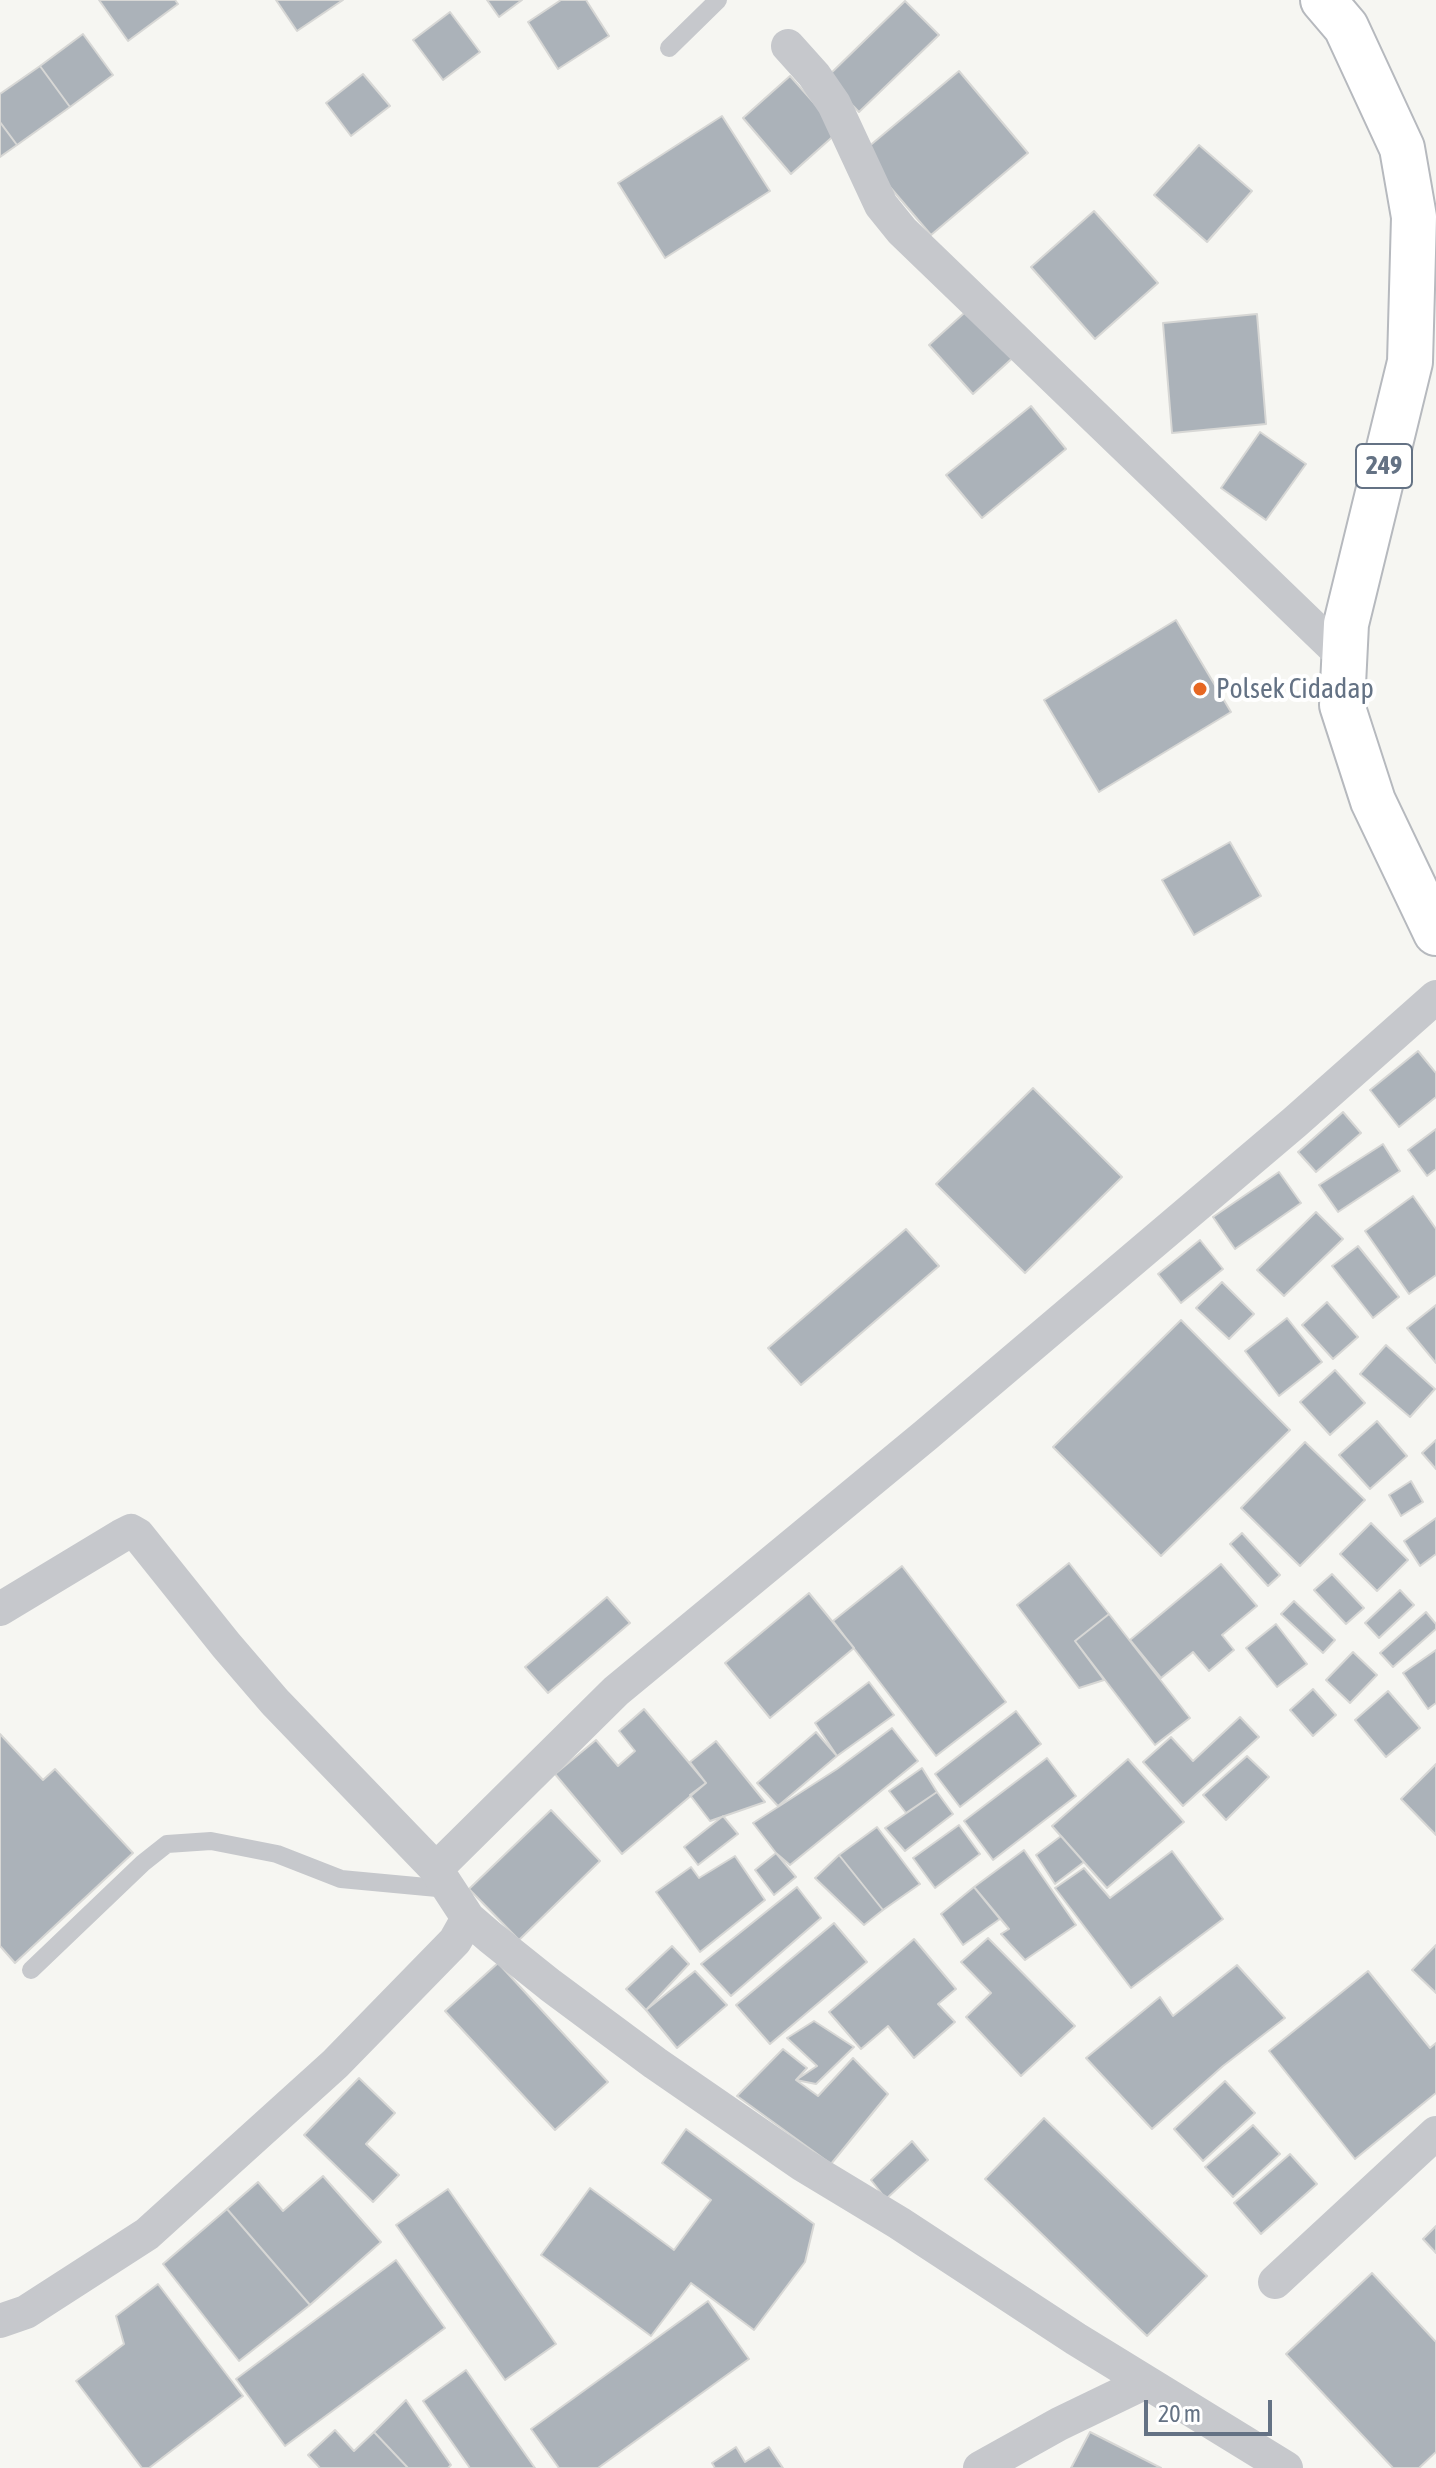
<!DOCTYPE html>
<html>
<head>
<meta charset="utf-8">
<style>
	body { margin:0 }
	#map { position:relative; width:1436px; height:2468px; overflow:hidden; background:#f6f6f2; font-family:"Asap Condensed",sans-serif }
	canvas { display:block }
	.scale { position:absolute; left:1144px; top:2400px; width:128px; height:36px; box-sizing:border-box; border:4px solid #647284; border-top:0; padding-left:10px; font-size:24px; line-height:28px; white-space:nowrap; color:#647284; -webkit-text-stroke:6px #fff; paint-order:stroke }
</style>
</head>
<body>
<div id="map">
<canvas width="1436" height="2468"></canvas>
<div class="scale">20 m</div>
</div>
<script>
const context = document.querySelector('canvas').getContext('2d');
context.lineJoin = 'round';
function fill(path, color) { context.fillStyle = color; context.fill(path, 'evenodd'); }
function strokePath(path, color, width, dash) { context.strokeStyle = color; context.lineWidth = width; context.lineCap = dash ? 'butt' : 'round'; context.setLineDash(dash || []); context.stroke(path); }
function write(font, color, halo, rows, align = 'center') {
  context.font = font + ' "Asap Condensed",sans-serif'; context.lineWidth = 8; context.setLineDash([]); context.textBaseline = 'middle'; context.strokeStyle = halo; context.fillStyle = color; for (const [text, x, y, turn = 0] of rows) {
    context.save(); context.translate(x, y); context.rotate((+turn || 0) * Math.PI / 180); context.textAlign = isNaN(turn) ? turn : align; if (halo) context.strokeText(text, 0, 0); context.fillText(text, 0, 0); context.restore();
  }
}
const building = new Path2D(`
	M99,0H175L178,4L128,41Z
	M276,0H343L297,31Z
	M487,0H522L499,17Z
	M561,0H586L609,36L558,69L528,22Z
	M905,1L939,35L859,112L826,78Z
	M450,12L480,52L443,80L413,40Z
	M83,34L113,75L70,107L40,66Z
	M40,66L70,107L17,145L0,122V94Z
	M959,71L1028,153L931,235L861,153Z
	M363,74L390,106L351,136L326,103Z
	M790,76L839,131L791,174L743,118Z
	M722,116L770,191L665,258L618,183Z
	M0,122L17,145L0,157Z
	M1199,145L1252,191L1207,242L1154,195Z
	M1094,211L1158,283L1095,339L1031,267Z
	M973,305L1017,354L973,394L929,345Z
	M1257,314L1266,424L1172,433L1163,323Z
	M1031,406L1066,449L982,518L946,475Z
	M1260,432L1306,464L1266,520L1221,488Z
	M1176,620L1231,712L1099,792L1044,700Z
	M1230,842L1261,896L1194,935L1162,880Z
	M1418,1051L1436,1073V1097L1399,1127L1370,1090Z
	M1033,1088L1122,1177L1025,1273L936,1184Z
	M1343,1112L1361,1133L1316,1172L1298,1152Z
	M1436,1129V1169L1427,1176L1408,1150Z
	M1383,1144L1400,1171L1338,1212L1319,1185Z
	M1279,1172L1301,1203L1235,1249L1213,1217Z
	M1413,1196L1436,1229V1275L1409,1294L1365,1231Z
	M1316,1212L1343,1239L1284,1296L1257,1270Z
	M906,1229L939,1266L801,1385L768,1348Z
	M1200,1240L1223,1269L1181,1303L1158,1274Z
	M1358,1246L1399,1297L1373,1318L1332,1266Z
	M1222,1282L1254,1314L1229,1339L1196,1308Z
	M1327,1302L1358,1337L1333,1359L1302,1325Z
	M1436,1305V1363L1407,1328Z
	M1287,1318L1322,1362L1279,1396L1245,1351Z
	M1181,1320L1290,1430L1161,1556L1053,1447Z
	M1386,1345L1435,1389L1410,1417L1360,1374Z
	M1335,1370L1365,1403L1330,1435L1300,1402Z
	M1377,1421L1407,1456L1370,1489L1339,1455Z
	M1436,1440V1469L1422,1453Z
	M1305,1442L1365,1500L1300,1566L1241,1508Z
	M1411,1481L1423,1502L1401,1516L1389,1495Z
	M1436,1518V1554L1420,1566L1404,1541Z
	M1371,1523L1408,1560L1377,1591L1340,1554Z
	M1242,1533L1280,1575L1268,1586L1230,1544Z
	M1069,1563L1109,1614L1075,1641L1104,1680L1079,1688L1017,1605Z
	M1221,1564L1257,1606L1222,1635L1234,1650L1209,1671L1193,1652L1161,1678L1130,1640Z
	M902,1566L1006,1702L936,1756L833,1621Z
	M1332,1574L1364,1608L1346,1624L1314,1590Z
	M1400,1590L1414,1605L1379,1638L1365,1623Z
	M809,1593L854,1648L770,1718L725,1663Z
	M607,1597L630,1623L548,1693L525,1667Z
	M1294,1601L1335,1640L1323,1653L1281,1614Z
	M1426,1612L1436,1624V1629L1393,1667L1380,1653Z
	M1109,1614L1190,1718L1155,1745L1075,1641Z
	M1276,1624L1307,1664L1277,1687L1246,1648Z
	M1436,1650V1703L1428,1709L1403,1673Z
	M1353,1652L1377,1675L1350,1703L1326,1680Z
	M869,1682L894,1715L837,1756L815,1723Z
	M1313,1689L1336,1715L1313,1736L1290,1710Z
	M1388,1691L1420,1728L1386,1757L1355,1720Z
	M644,1709L706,1783L622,1854L555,1774L596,1740L618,1766L635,1751L619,1731Z
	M1016,1711L1041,1744L960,1807L935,1774Z
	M1240,1717L1259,1737L1183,1806L1143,1762L1171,1737L1193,1761Z
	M892,1728L918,1761L790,1865L776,1853L753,1823L837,1769Z
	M816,1732L837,1756L778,1806L757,1783Z
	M0,1734L43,1780L55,1769L133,1853L15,1963L0,1946Z
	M716,1741L765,1802L710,1821L690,1795L706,1783L690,1762Z
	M1247,1756L1269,1777L1226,1820L1203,1795Z
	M1047,1758L1076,1796L993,1860L964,1821Z
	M1128,1759L1184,1822L1107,1888L1052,1826Z
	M1436,1764V1835L1401,1799Z
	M922,1768L937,1792L906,1813L889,1791Z
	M937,1792L953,1814L905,1851L885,1828Z
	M551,1810L600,1861L519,1940L469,1889Z
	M723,1816L738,1834L698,1865L684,1847Z
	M959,1825L980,1854L935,1888L913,1858Z
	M877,1827L920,1884L883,1910L839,1855Z
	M1061,1836L1084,1862L1055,1884L1036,1855Z
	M1024,1850L1076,1925L1025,1960L1001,1934L1009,1929L974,1887Z
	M1172,1851L1223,1919L1131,1988L1055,1888L1084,1868L1110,1898Z
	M776,1853L796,1877L774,1895L755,1870Z
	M839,1855L883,1910L864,1925L815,1878Z
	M735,1856L765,1900L700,1952L656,1892L691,1867L699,1878Z
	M797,1887L821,1918L731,1996L701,1964Z
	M974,1887L1000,1919L963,1945L941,1914Z
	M834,1923L867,1962L770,2044L736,2005Z
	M988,1938L1075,2026L1021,2076L966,2017L991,1993L961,1962Z
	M914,1939L956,1989L938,2004L955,2022L914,2058L888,2026L861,2049L829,2012Z
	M1436,1945V1993L1412,1970Z
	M672,1946L689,1964L646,2010L626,1989Z
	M498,1963L608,2082L555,2130L445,2011Z
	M1237,1965L1285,2018L1223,2066L1152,2129L1086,2058L1160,1997L1173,2016Z
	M695,1971L727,2005L677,2048L646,2010Z
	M1368,1971L1430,2048L1436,2043V2093L1355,2159L1269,2051Z
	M814,2021L854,2047L816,2084L796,2080L817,2066L787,2038Z
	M783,2049L807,2068L796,2080L818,2096L853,2058L888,2094L831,2164L737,2096Z
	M359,2078L395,2113L366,2144L399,2175L373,2202L304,2135Z
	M1225,2081L1255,2113L1203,2161L1174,2129Z
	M1044,2118L1207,2276L1147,2336L985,2179Z
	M1253,2125L1280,2154L1233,2197L1205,2167Z
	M686,2129L814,2224L805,2262L754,2330L691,2283L651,2336L541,2255L590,2188L674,2250L711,2200L662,2163Z
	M912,2141L928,2160L886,2199L871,2180Z
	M1290,2154L1317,2184L1261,2234L1234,2203Z
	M323,2176L381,2242L310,2305L227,2209L258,2182L283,2211Z
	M448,2189L556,2344L505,2380L396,2225Z
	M227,2209L310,2305L239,2361L163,2264Z
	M1436,2226V2253L1423,2239Z
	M396,2260L445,2328L285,2446L236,2379Z
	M1372,2273L1436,2342V2452L1419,2468H1393L1286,2354Z
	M158,2284L243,2396L149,2468H142L76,2381L124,2344L116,2316Z
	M708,2301L749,2359L598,2468H559L531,2429Z
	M466,2370L535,2468H470L423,2401Z
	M406,2400L451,2465L448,2468H408L374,2432Z
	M335,2430L354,2451L374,2432L408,2468H320L308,2455Z
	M1090,2432L1161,2468H1071Z
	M736,2447L745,2462L769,2447L783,2468H715L712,2463Z`);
fill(building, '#abb2b9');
strokePath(building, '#d7d7d5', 2);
const primary = new Path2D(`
	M1323,0L1346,27L1402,148L1414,217L1410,362L1346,624L1342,705L1373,801L1436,933`);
strokePath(primary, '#b6b9be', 48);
strokePath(new Path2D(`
	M669,48L718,0
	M31,1970L143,1863L167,1844L211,1841L277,1854L341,1879L448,1889`), '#c6c8cc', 18);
strokePath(new Path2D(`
	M788,46L814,75L834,104L881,205L902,231L1344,657
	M0,1609L121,1536L131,1531L138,1535L226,1645L275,1702L436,1869L468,1918L490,1937L550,1985L655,2063L803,2165L899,2223L1076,2339L1286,2468
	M436,1869L616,1691L926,1435L1295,1122L1436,997
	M1275,2282L1436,2133
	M0,2321L26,2312L147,2234L335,2064L455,1941L468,1918
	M980,2468L1059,2424L1146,2382`), '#c6c8cc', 34);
strokePath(primary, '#fff', 44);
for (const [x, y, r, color] of [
	[1200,689,8,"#e66722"]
]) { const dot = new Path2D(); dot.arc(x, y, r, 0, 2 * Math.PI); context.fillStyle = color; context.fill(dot); strokePath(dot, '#fff', 3); }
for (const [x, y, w] of [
	[1384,466,56]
]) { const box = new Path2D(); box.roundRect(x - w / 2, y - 22, w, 44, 6); context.fillStyle = '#fff'; context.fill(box); strokePath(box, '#647284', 2); }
write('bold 26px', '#647284', null, [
	["249",1384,466]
]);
write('28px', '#647284', '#fff', [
	["Polsek Cidadap",1216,689]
], 'left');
</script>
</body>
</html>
